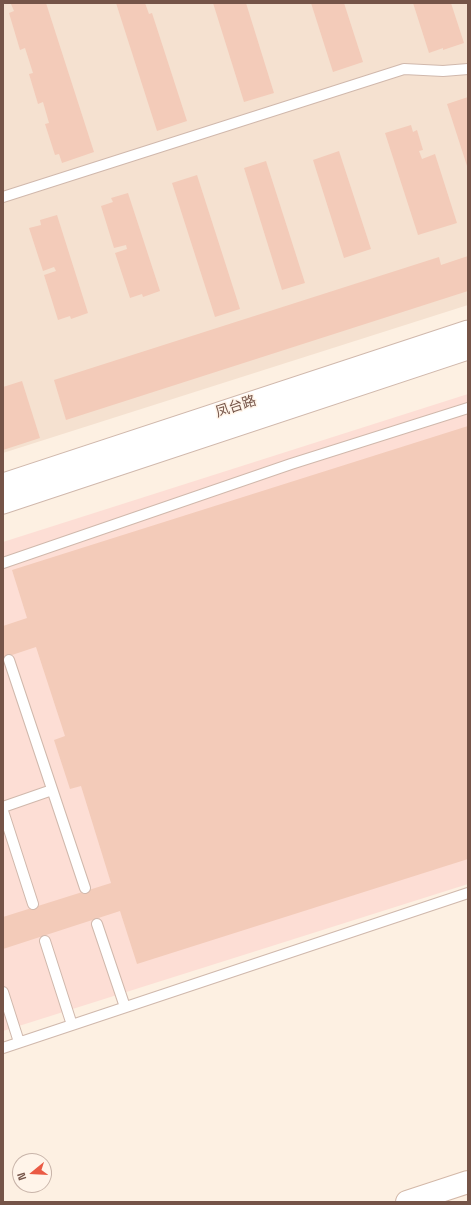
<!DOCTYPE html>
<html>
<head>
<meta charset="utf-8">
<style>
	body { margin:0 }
	#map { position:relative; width:471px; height:1205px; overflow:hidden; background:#fdf0e2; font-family:"Space Grotesk",sans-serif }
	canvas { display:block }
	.frame { position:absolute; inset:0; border:4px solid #755448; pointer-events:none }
	.north { position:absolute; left:12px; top:1153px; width:40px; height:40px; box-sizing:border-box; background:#fff4e9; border:1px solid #c8b4a9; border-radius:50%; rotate:252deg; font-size:11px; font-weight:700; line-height:16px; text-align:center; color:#755448 }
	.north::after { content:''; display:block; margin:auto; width:14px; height:18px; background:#ea5a44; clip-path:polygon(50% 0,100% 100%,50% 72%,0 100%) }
</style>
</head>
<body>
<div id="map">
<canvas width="471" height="1205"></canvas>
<div class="frame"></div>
<div class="north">N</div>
</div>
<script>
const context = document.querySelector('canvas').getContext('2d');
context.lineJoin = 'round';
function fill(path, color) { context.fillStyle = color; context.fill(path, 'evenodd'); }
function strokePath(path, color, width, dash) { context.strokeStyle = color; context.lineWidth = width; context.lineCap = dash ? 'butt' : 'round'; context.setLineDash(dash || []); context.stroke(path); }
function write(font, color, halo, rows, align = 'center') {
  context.font = font + ' "Space Grotesk","Noto Sans SC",sans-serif'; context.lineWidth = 3; context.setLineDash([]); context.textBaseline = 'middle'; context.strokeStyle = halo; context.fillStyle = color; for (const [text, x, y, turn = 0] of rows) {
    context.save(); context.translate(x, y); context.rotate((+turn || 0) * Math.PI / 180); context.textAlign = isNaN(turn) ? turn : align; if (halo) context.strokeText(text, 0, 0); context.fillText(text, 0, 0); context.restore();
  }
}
fill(new Path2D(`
	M3,3H468V305L3,453Z`), '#f5e1d0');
fill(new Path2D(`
	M468,394V884L3,1031V542Z`), '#fdded5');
fill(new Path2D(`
	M15,3H46L94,152L62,163L59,154L55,155L45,124L49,123L43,102L38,104L29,74L33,73L25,48L20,50L9,13L14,11L11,4Z
	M116,3H145L149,14L152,13L187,121L157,131Z
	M213,3H246L274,93L244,102Z
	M311,3H344L363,62L333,72Z
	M413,3H451L464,43L443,50V48L429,53Z
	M468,97V169L447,104Z
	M411,125L413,132L417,130L423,150L419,151L422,159L435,154L457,223L418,235L385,133Z
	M339,151L371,249L344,258L313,160Z
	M266,161L305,283L282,290L244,168Z
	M197,175L240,309L215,317L172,183Z
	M128,193L160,291L143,297L142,294L130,298L115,253L127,249L126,245L114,248L101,206L113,202L111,198Z
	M57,215L88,313L71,319L70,316L58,320L44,275L56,271L54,267L43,271L29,228L41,225L40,220Z
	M468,256V291L66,420L54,380L439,257L441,265Z
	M22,381L40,438L3,450V387Z
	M468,426V859L137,964L120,911L3,949V917L111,883L81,786L70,789L54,740L65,736L36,647L3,658V626L27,618L12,570Z`), '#f3cbb9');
const lane = new Path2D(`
	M3,197L404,69L443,71L468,69
	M3,563L291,464L468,408
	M9,660L85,888
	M3,807L52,790
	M3,811L33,904
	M97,924L125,1007
	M45,941L72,1025
	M3,992L19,1042
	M3,1048L468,893`);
const street = new Path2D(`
	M3,484L468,331
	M3,503L468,349`);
const secondary = new Path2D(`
	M407,1202L468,1182`);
strokePath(lane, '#d0b8ac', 12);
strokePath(street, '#d0b8ac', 23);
strokePath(secondary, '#d3b8a8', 24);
strokePath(lane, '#fff', 10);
strokePath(street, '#fff', 21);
strokePath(secondary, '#fff', 22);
write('14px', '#755448', '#fff4e9', [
	["凤台路",236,407,-18]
]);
</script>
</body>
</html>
